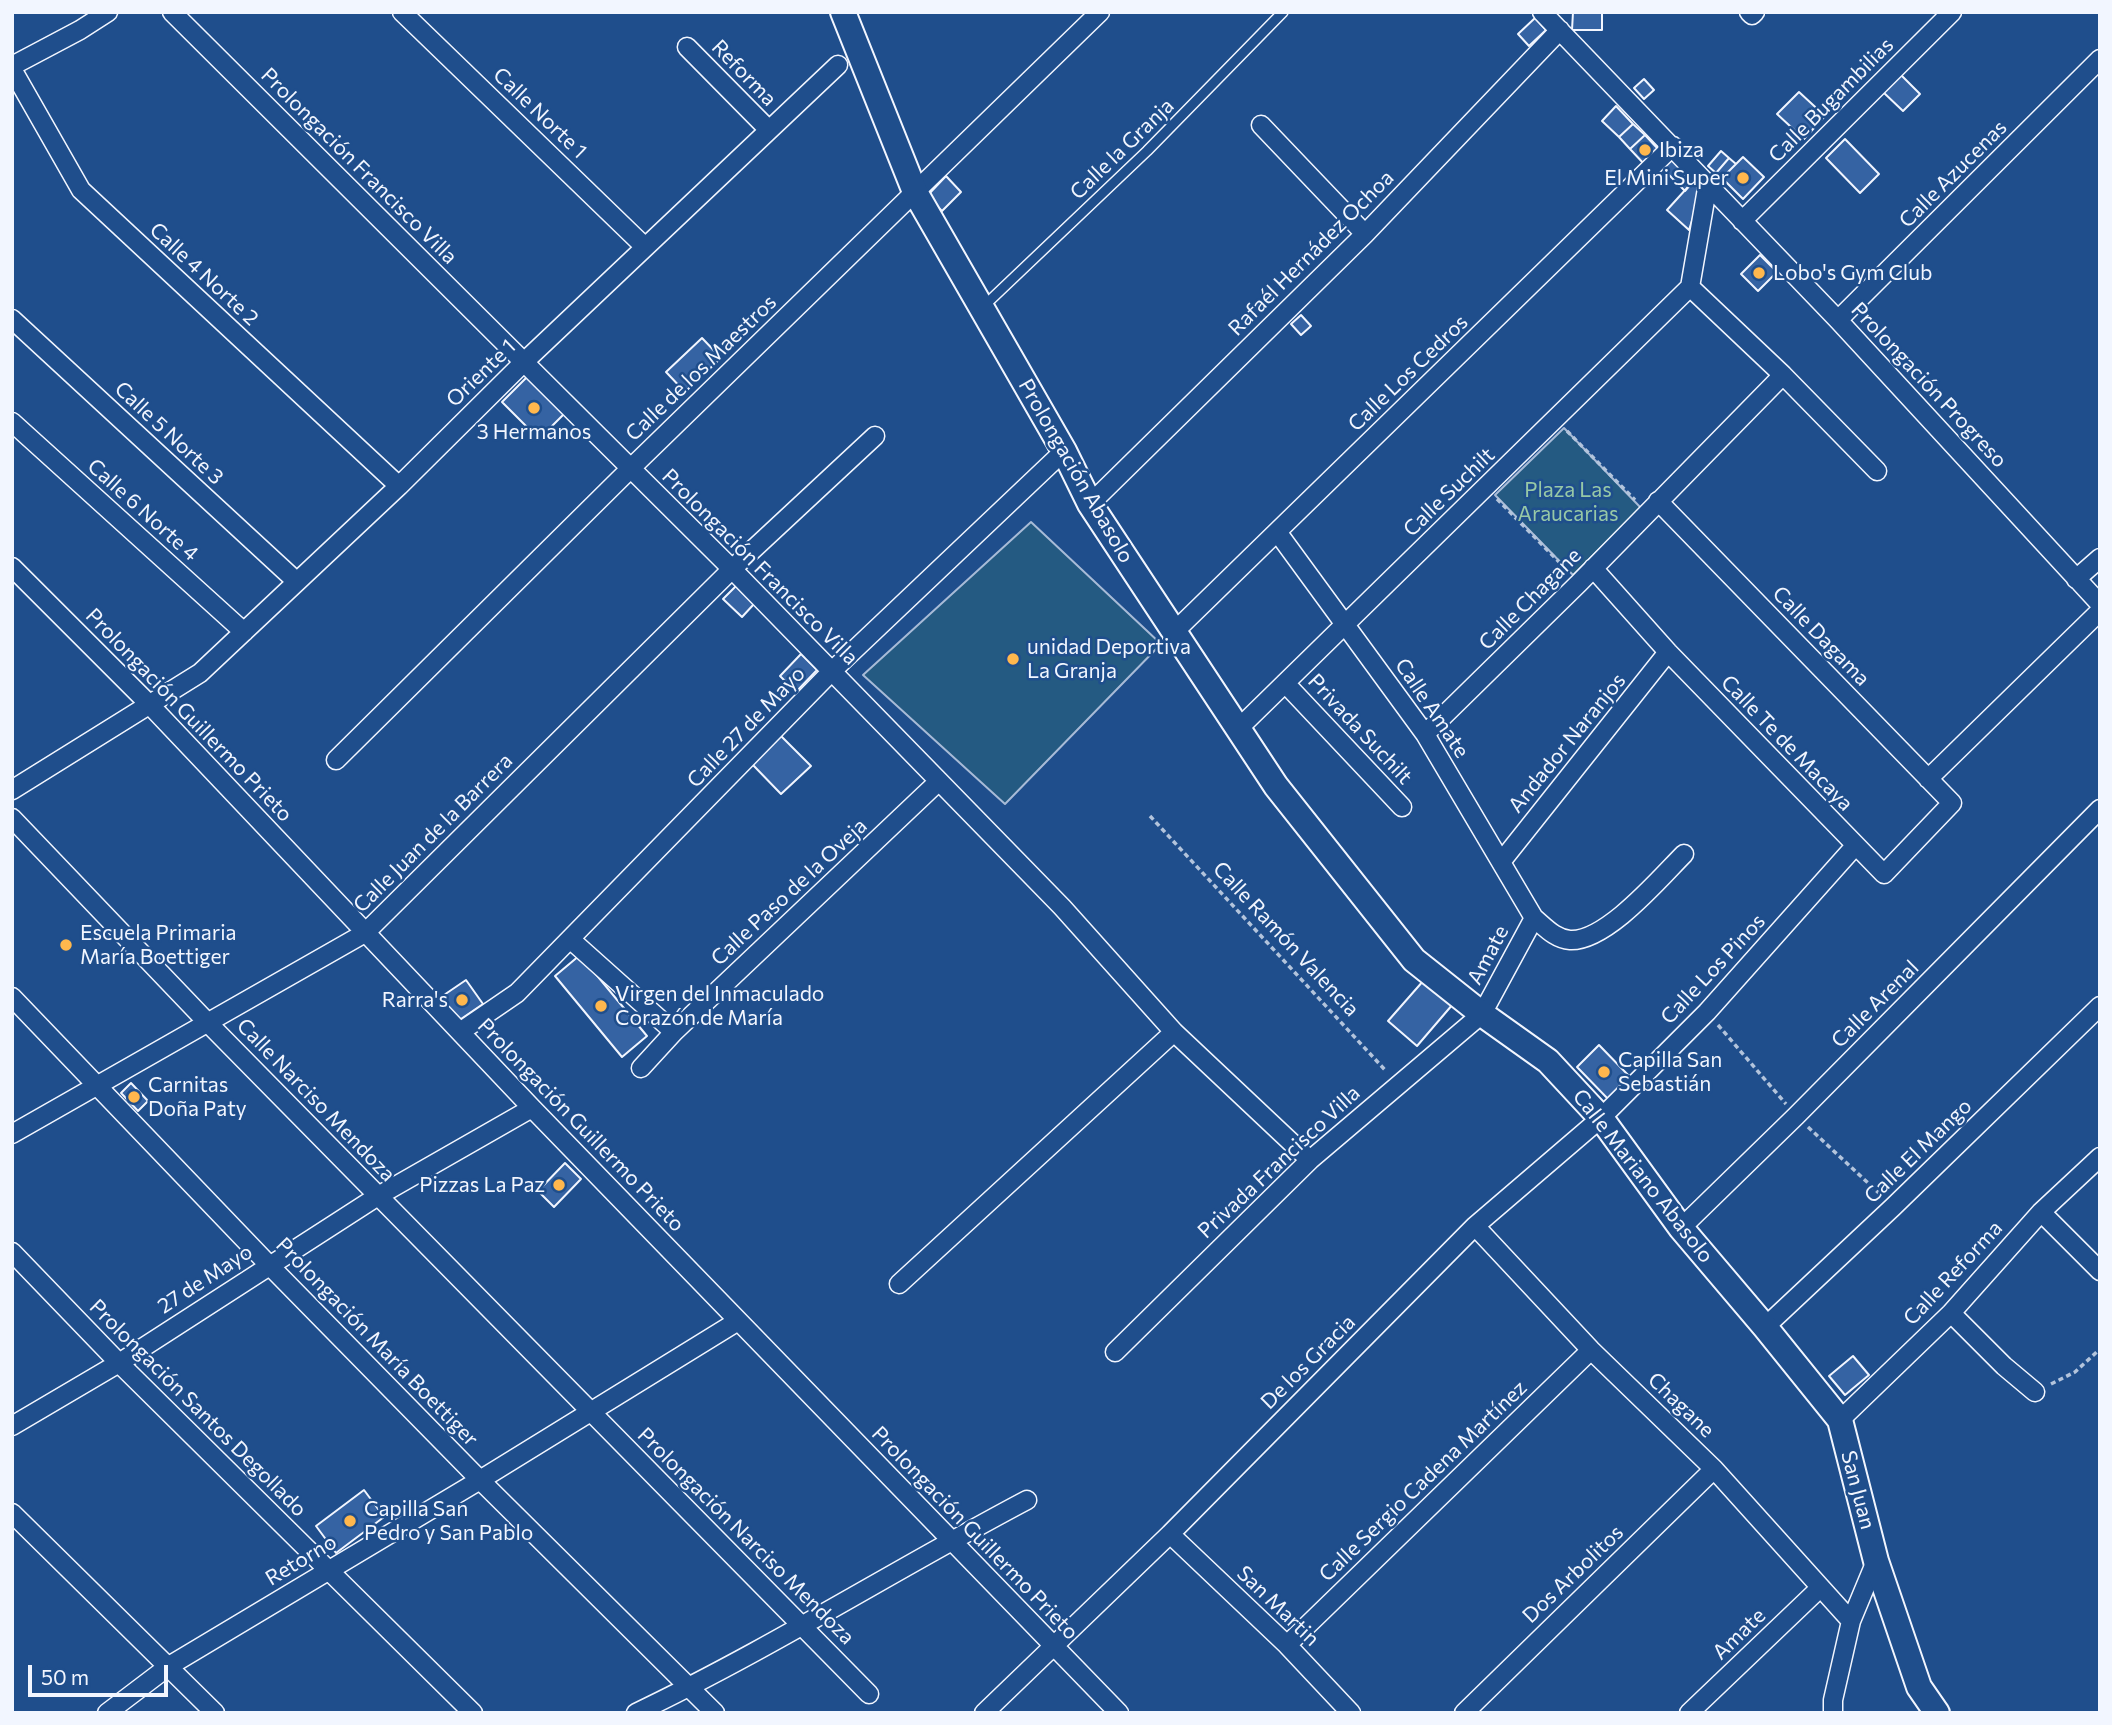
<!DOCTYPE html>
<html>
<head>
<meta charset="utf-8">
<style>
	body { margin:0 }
	#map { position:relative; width:2112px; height:1725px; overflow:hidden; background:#1f4e8c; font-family:Commissioner,sans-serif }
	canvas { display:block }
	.frame { position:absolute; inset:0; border:14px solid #f2f6ff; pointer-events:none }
	.scale { position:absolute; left:28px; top:1665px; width:140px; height:32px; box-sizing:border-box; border:4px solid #f2f6ff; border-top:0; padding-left:9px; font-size:21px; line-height:24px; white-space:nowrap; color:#f2f6ff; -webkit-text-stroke:5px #1f4e8c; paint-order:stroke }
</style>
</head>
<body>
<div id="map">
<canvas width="2112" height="1725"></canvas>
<div class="frame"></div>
<div class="scale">50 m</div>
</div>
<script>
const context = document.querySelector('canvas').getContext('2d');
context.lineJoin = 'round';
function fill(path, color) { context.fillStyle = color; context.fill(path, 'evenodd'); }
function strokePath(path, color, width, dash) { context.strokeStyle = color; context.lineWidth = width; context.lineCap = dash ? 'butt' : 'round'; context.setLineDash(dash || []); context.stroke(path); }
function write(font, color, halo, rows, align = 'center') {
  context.font = font + ' Commissioner,sans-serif'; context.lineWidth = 5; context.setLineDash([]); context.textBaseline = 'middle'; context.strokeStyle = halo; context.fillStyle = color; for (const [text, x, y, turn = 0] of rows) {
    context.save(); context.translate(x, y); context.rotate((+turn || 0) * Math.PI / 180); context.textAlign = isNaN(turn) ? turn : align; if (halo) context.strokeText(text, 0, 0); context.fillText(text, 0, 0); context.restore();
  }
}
const green = new Path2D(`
	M1564,428L1641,508L1573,575L1495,495Z
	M1031,522L1161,644L1005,804L863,675Z`);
fill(green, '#245a82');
strokePath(green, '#a8bbd7', 2);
const building = new Path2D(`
	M1573,12H1602V30H1572Z
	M1535,18L1546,30L1529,46L1518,34Z
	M1900,74L1920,94L1903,111L1883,92Z
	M1644,79L1654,90L1644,99L1634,88Z
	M1799,92L1825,116L1804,139L1777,114Z
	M1616,106L1633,124L1619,137L1602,121Z
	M1633,124L1645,135L1630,149L1619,137Z
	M1645,135L1659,150L1645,165L1630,149Z
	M1845,139L1879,174L1860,193L1826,158Z
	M1721,151L1729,158L1716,173L1708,166Z
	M1674,155L1697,177L1685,191L1662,168Z
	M1743,157L1764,177L1743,199L1722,178Z
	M1729,158L1736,164L1722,178L1716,173Z
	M946,176L961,192L942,211L927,196Z
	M1697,177L1702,189L1689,230L1667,210Z
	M1760,255L1777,272L1758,291L1741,274Z
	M1301,315L1311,326L1301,335L1291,324Z
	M702,338L721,358L685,392L666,372Z
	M528,376L565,413L539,439L502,402Z
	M736,586L754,604L742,617L723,599Z
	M801,654L817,670L796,692L780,676Z
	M781,736L811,766L781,794L752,764Z
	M580,955L647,1036L622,1057L555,976Z
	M466,980L483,1004L458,1021L441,997Z
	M1424,980L1453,1004L1417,1046L1388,1021Z
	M1599,1045L1631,1078L1609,1100L1577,1067Z
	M131,1083L148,1101L138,1111L121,1093Z
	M565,1163L581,1179L554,1207L538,1191Z
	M1853,1356L1869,1375L1845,1395L1829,1376Z
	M364,1490L384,1517L336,1553L316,1526Z`);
fill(building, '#3563a3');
strokePath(building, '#f2f6ff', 2);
const lane = new Path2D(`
	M985,305L1147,151L1283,12`);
const street = new Path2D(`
	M172,12L732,569L1062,907L1174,1032L1310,1160
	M402,12L645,247
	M1542,12L1838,320L2100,604
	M1749,12L1752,15L1755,12
	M687,47L769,130
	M12,66L80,30L108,12
	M12,69L81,190L399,486
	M1261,125L1365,234
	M1742,221L1952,12
	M1690,287L1783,375L1877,471
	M1690,287L1708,183
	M12,319L296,581
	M1838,320L2100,59
	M12,422L244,632
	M1090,504L1365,234L1560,30
	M1278,533L1425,734L1534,918C1545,927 1555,939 1570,940C1606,942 1660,878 1684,854
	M12,567L149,704L532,1108L1119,1713
	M1593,568L1668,652L1884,874L1952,803L1658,501
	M2076,579L2100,558
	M1174,632L1673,146
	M1285,683L1402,807
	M1239,728L1690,287
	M1425,734L1579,583L1783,375
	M336,760L631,468L1100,12
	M1928,779L2100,611
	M12,790L200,673L399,486L524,362L838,65
	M12,818L208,1023L869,1694
	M1501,862L1668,652
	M570,939L674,1032
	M12,997L269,1265L480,1480L715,1713
	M460,1032L517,993L832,671L1064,451
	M641,1068L674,1032L939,781
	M12,1134L365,933L732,569L875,436
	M2041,1212L2100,1271
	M1475,1226L1591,1350L1714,1469L1851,1621
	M1681,1228L1796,1116L2100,809
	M12,1252L119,1363L473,1713
	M899,1284L1174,1032
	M1951,1313L2004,1366L2035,1392
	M1765,1327L1893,1207L2100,1006
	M1115,1352L1310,1160L1482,1014L1534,918
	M1840,1420L1951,1313L2041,1212L2100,1157
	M12,1426L119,1363L378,1196L532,1108
	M12,1513L215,1713
	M1170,1534L1287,1645L1351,1713
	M1287,1645L1591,1350
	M107,1713L169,1666L480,1480L738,1321
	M636,1713C770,1649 896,1569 1027,1500
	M984,1713L1170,1534L1475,1226L1601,1118L1707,1012L1855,846
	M1464,1713L1714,1469
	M1689,1713L1820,1588
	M1833,1713V1700L1851,1621L1876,1561`);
const secondary = new Path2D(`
	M843,12L915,192L1064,451L1090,504L1276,786L1414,960L1482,1014L1548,1061L1601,1118L1681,1228L1765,1327L1840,1420L1876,1561L1919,1687L1937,1713`);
strokePath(lane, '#f2f6ff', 12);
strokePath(street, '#f2f6ff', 21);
strokePath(secondary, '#f2f6ff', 28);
strokePath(new Path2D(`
	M1567,431L1635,500
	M1497,499L1568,571
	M1150,816L1386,1071
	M1718,1025L1786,1104
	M1808,1127L1882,1196
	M2051,1384L2075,1372L2100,1349`), '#b3c4dc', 3.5, [5, 3.5]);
strokePath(lane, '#1f4e8c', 9);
strokePath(street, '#1f4e8c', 18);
strokePath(secondary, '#1f4e8c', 24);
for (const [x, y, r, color] of [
	[1645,150,7,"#ffb74d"],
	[1743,178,7,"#ffb74d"],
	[1759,273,7,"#ffb74d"],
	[534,408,7,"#ffb74d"],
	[1013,659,7,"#ffb74d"],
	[66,945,7,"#ffb74d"],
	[462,1000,7,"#ffb74d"],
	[601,1006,7,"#ffb74d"],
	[1604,1072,7,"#ffb74d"],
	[134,1097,7,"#ffb74d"],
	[559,1185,7,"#ffb74d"],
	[350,1521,7,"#ffb74d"]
]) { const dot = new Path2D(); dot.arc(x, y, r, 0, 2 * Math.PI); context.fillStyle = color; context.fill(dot); strokePath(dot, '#1f4e8c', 2.5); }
write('21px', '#f2f6ff', '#1f4e8c', [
	["Reforma",744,73,46],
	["Calle Bugambilias",1831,100,-45],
	["Calle Norte 1",540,113,44],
	["Calle la Granja",1122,149,-44],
	["Prolongación Francisco Villa",359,166,45],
	["Calle Azucenas",1953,174,-45],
	["Rafaél Hernádez Ochoa",1311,253,-45],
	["Calle 4 Norte 2",204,274,43],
	["Calle de los Maestros",701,368,-44],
	["Oriente 1",481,373,-44],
	["Calle Los Cedros",1408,373,-44],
	["Prolongación Progreso",1929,385,47],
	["Calle 5 Norte 3",169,433,43],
	["Prolongación Abasolo",1076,471,60],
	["Calle Suchilt",1449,492,-44],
	["Calle 6 Norte 4",143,510,42],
	["Prolongación Francisco Villa",760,567,45],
	["Calle Chagane",1530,599,-45],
	["Calle Dagama",1821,636,46],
	["Calle Amate",1432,708,56],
	["Prolongación Guillermo Prieto",189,715,46],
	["Calle 27 de Mayo",746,727,-46],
	["Privada Suchilt",1360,729,47],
	["Andador Naranjos",1567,743,-51],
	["Calle Te de Macaya",1787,743,46],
	["Calle Juan de la Barrera",433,833,-45],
	["Calle Paso de la Oveja",789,892,-43],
	["Calle Ramón Valencia",1286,939,47],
	["Amate",1488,955,-62],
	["Calle Los Pinos",1713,969,-47],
	["Calle Arenal",1875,1004,-45],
	["Calle Narciso Mendoza",316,1100,46],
	["Prolongación Guillermo Prieto",581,1125,46],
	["Calle El Mango",1918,1151,-44],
	["Privada Francisco Villa",1279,1162,-43],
	["Calle Mariano Abasolo",1643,1176,52],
	["Calle Reforma",1953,1273,-47],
	["27 de Mayo",205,1279,-33],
	["Prolongación María Boettiger",377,1342,46],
	["De los Gracia",1308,1362,-45],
	["Chagane",1681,1405,44],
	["Prolongación Santos Degollado",198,1408,45],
	["Calle Sergio Cadena Martínez",1423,1481,-44],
	["San Juan",1858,1490,75],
	["Prolongación Guillermo Prieto",975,1533,46],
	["Prolongación Narciso Mendoza",746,1536,45],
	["Retorno",301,1560,-31],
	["Dos Arbolitos",1573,1574,-44],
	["San Martin",1278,1606,44],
	["Amate",1739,1634,-44]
]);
write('21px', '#f2f6ff', '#1f4e8c', [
	["Ibiza",1659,150],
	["El Mini Super",1729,178,"right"],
	["Lobo's Gym Club",1773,273],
	["3 Hermanos",534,432,"center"],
	["unidad Deportiva",1027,647],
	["La Granja",1027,671],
	["Escuela Primaria",80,933],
	["María Boettiger",80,957],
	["Virgen del Inmaculado",615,994],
	["Corazón de María",615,1018],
	["Rarra's",448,1000,"right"],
	["Capilla San",1618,1060],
	["Sebastián",1618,1084],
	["Carnitas",148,1085],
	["Doña Paty",148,1109],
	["Pizzas La Paz",545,1185,"right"],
	["Capilla San",364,1509],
	["Pedro y San Pablo",364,1533]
], 'left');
write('21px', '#97c8a6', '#1f4e8c', [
	["Plaza Las",1568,490],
	["Araucarias",1568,514]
]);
</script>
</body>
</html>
